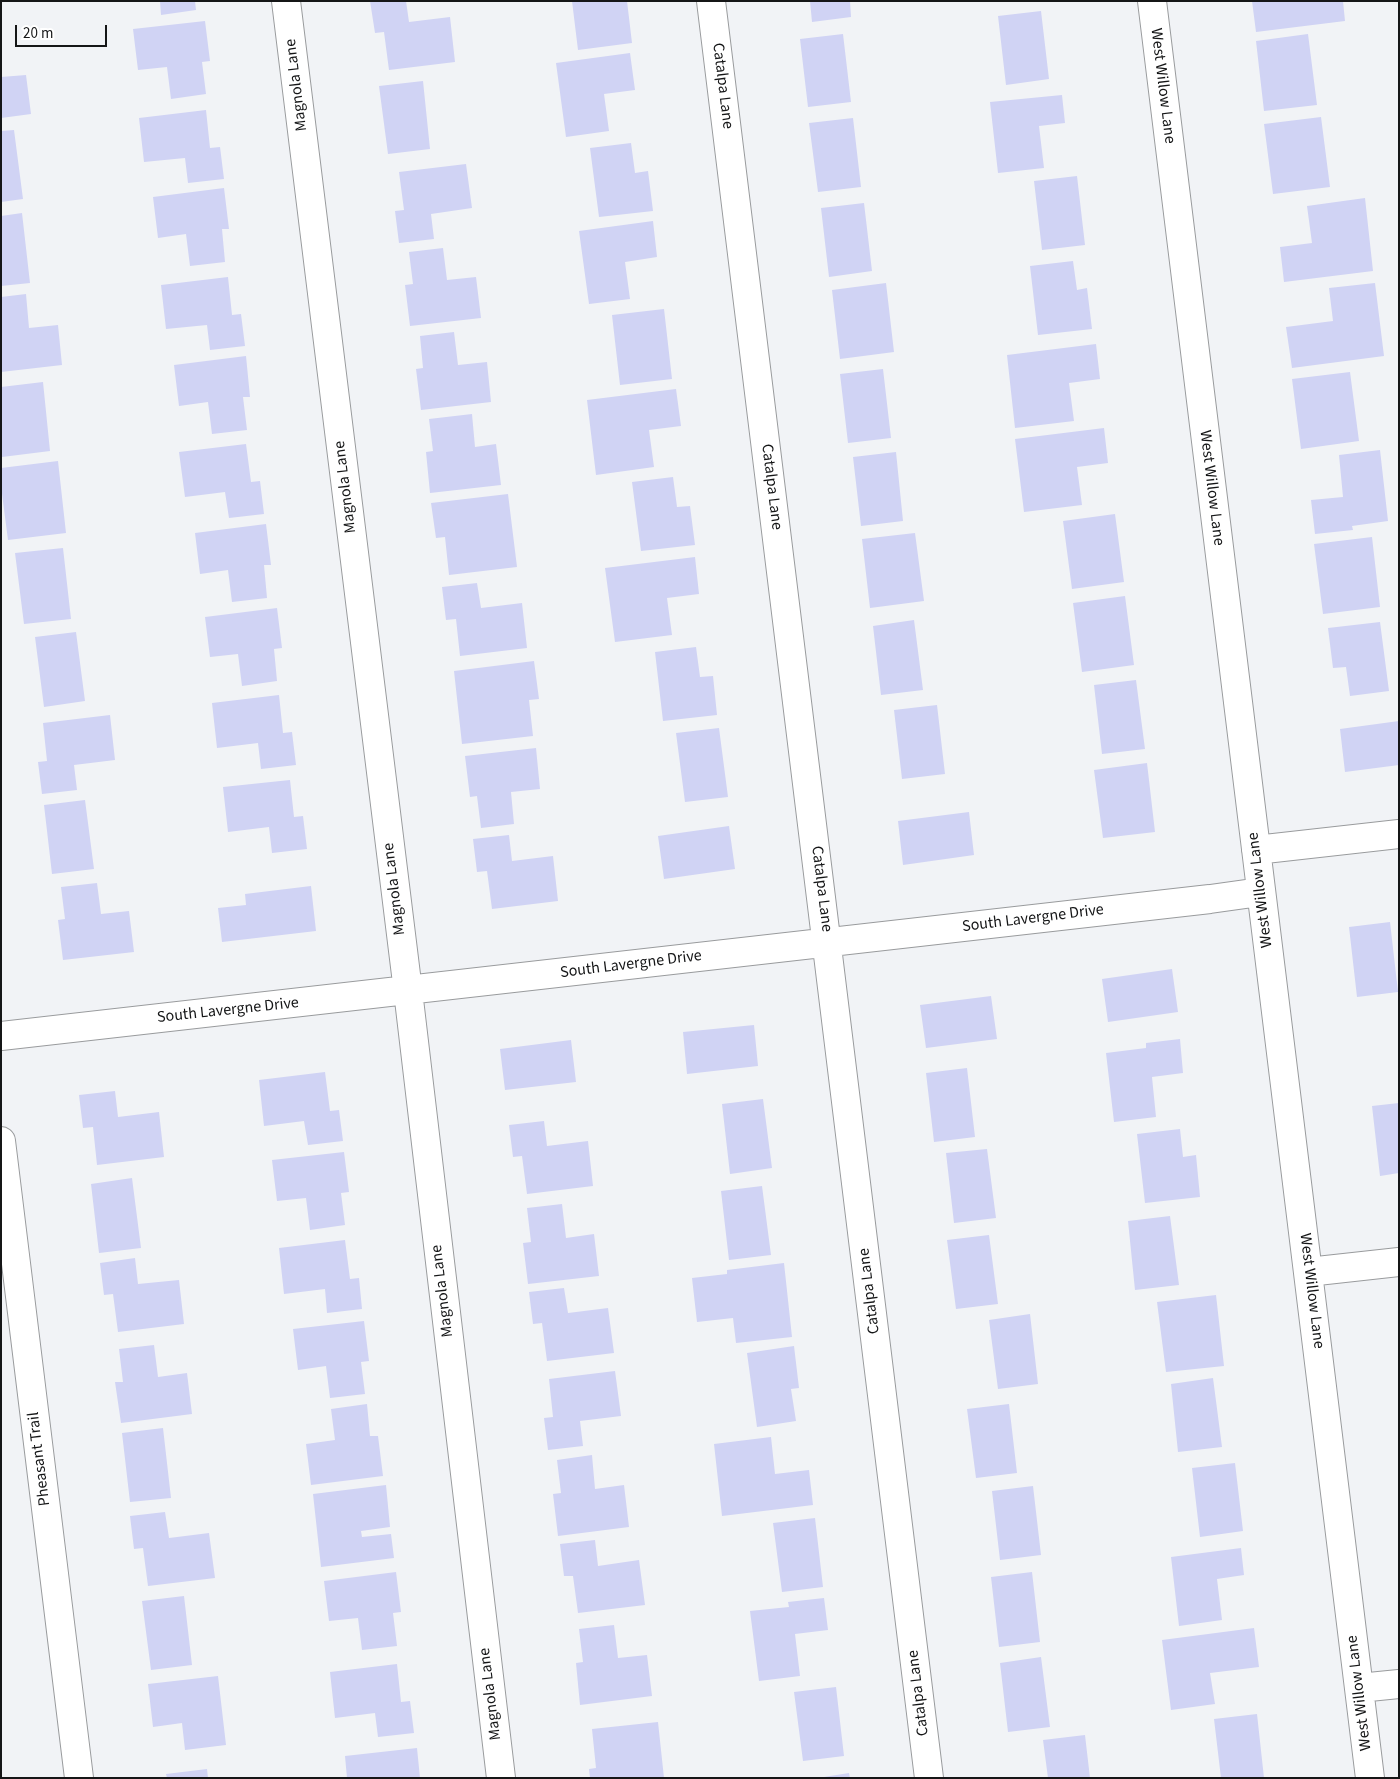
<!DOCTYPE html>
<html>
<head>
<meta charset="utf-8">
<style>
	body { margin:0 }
	#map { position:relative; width:1400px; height:1779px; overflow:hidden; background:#f1f3f6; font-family:"Source Sans 3",sans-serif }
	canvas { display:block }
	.frame { position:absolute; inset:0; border:2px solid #151617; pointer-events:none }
	.scale { position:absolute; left:15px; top:25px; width:92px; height:22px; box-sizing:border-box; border:2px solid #151617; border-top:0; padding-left:6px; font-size:15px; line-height:18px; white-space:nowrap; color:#151617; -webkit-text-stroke:4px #fff; paint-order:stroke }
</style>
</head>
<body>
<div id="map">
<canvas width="1400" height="1779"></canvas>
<div class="frame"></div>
<div class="scale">20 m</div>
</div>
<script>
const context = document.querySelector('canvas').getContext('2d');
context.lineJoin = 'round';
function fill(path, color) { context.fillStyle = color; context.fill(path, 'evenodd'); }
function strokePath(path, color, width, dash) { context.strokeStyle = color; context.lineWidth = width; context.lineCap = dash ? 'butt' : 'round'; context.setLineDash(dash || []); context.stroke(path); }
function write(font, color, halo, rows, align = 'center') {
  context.font = font + ' "Source Sans 3",sans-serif'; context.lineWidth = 4; context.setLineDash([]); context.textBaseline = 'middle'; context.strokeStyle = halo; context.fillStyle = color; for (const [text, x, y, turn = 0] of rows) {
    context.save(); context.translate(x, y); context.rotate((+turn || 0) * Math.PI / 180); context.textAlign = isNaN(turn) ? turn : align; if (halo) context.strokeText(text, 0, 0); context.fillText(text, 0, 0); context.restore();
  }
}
fill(new Path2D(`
	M160,1H195L196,10L161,15Z
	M370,1H406L409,22L450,17L455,62L389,70L384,32L375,33Z
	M572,1H627L632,43L578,50Z
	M810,1H850L851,17L812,22Z
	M1252,1H1343L1345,21L1256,32Z
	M1041,11L1049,79L1006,85L998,16Z
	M205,21L210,61L202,62L206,94L171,99L167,67L138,70L133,29Z
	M843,34L851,102L808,107L800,39Z
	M1308,34L1317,105L1264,111L1256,41Z
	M630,53L635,90L604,94L609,131L566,137L556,63Z
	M26,75L31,114L1,118V77Z
	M423,81L430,149L388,154L379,86Z
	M1062,95L1065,123L1039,126L1044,168L998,173L990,102Z
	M206,110L210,148L220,147L224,179L188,183L185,158L144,162L139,118Z
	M1321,117L1330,187L1273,194L1264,124Z
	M853,118L861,187L818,192L809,123Z
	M14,130L23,199L1,202V131Z
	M631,143L635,173L648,171L653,211L599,217L590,148Z
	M466,164L472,208L431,214L434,239L399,243L395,211L404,210L399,172Z
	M1077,176L1085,245L1042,250L1034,181Z
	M224,188L229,229H222L225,262L190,266L186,234L158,238L153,197Z
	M1365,198L1373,271L1284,282L1280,247L1312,243L1307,206Z
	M864,203L872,271L829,277L821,208Z
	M22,213L30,283L1,286V216Z
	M653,221L657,257L625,262L630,299L589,304L579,231Z
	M443,248L447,280L476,277L481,318L410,326L405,285L413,284L409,252Z
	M1073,261L1077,290L1087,288L1092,329L1038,335L1030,266Z
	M228,277L232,315L241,314L245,346L210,350L207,325L166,329L161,285Z
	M886,283L894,352L840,359L832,290Z
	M1375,283L1384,356L1292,368L1286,327L1333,321L1329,288Z
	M26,294L29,328L58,325L62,365L1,372V297Z
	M664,309L672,379L620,385L612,315Z
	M454,332L458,365L487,362L491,402L421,410L416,369L423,368L420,336Z
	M1096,344L1100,379L1069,383L1074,421L1015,428L1007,355Z
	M246,356L250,397H243L247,430L212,434L208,402L179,406L174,365Z
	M883,369L891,438L848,443L840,374Z
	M1350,372L1359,441L1301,449L1292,379Z
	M43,382L50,451L2,457L1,387Z
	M676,389L681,426L649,430L654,467L596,475L587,400Z
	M472,414L475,447L496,444L501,485L430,493L426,452L433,451L429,419Z
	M1104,428L1108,463L1077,467L1082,505L1024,512L1015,439Z
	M246,444L251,482L260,481L264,514L229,518L225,492L185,497L179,452Z
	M1380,450L1388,521L1352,526L1353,530L1315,534L1311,500L1343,497L1339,455Z
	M896,452L903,521L861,526L853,457Z
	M58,461L66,533L8,540L1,486V468Z
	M673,477L677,507L690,506L695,545L641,551L632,482Z
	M508,494L517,567L449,575L445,537L436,538L431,503Z
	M1115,514L1124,582L1072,589L1063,521Z
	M266,524L271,565H264L267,598L232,602L228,570L200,574L195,533Z
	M915,533L924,601L870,608L862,539Z
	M1372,537L1380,607L1323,614L1314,544Z
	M63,548L71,619L24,624L15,553Z
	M695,557L699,594L667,598L672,635L615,642L605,568Z
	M477,583L481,608L522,603L527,648L460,656L456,619L446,620L442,587Z
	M1125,596L1134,665L1082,672L1073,603Z
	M277,608L282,648L274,649L277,681L242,686L238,654L210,657L205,617Z
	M914,620L923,690L881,695L873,626Z
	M1380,622L1389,691L1350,696L1346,667L1333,668L1328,628Z
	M76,632L85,701L44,707L35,637Z
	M696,647L700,677L713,676L717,715L663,721L655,652Z
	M534,661L539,699L529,700L533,736L462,744L454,671Z
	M1136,680L1145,749L1102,754L1094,685Z
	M279,695L283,733L292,732L296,765L261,769L258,743L217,748L212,703Z
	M937,705L945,774L902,779L894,710Z
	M110,715L115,760L74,765L77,790L42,794L38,762L47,761L43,723Z
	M1399,721V765L1345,772L1340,729Z
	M719,728L728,797L685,802L676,733Z
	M536,748L540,789L511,792L514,824L481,828L477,796L470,797L465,756Z
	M1147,763L1155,832L1103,838L1094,770Z
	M290,780L294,817L303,816L307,849L272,853L269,827L228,832L223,787Z
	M85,800L94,869L52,874L44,805Z
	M969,812L974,855L903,865L898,821Z
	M729,826L735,869L664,879L658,836Z
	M509,835L512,861L553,856L558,901L492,909L487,871L477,872L473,839Z
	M97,883L101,914L129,911L134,952L63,960L58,920L65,919L61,887Z
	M311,886L316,931L222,942L218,908L246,905L245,894Z
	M1390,922L1398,992L1357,997L1349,927Z
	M1172,969L1178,1012L1108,1022L1102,979Z
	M991,996L997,1039L926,1048L920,1005Z
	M754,1025L758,1066L687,1074L683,1032Z
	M1180,1039L1183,1073L1152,1077L1156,1117L1114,1122L1106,1053L1146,1048V1043Z
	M571,1040L576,1082L505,1090L500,1049Z
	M967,1068L975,1137L934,1142L926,1073Z
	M325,1072L330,1111L339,1110L343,1141L308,1145L304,1121L264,1126L259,1080Z
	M115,1091L118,1117L159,1112L164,1157L97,1165L93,1127L83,1128L79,1095Z
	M763,1099L772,1168L730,1174L722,1104Z
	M1399,1103V1173L1380,1176L1372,1106Z
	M544,1121L547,1146L588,1141L593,1186L527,1194L522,1156L513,1157L509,1125Z
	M1180,1129L1183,1157L1196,1155L1200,1197L1145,1203L1137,1134Z
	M987,1149L996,1218L954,1223L946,1153Z
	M344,1152L349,1192L341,1193L345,1225L310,1230L306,1198L277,1201L272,1160Z
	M132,1178L141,1248L99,1253L91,1184Z
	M762,1186L771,1255L729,1260L721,1191Z
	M562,1204L566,1238L594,1234L599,1276L528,1284L523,1243L531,1242L527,1208Z
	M1170,1216L1179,1285L1135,1290L1128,1221Z
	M989,1235L998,1304L956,1309L947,1240Z
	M345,1240L350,1279L359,1278L362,1309L327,1313L325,1289L284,1294L279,1248Z
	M135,1258L138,1284L179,1280L184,1324L118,1332L113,1294L104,1295L100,1263Z
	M784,1263L792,1337L736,1343L733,1318L697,1322L692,1278L727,1274V1270Z
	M564,1288L568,1313L608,1308L614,1353L547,1361L542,1323L533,1324L529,1292Z
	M1216,1295L1224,1366L1166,1372L1157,1302Z
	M1030,1314L1038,1384L998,1389L989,1320Z
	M364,1321L369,1361L361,1362L365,1394L330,1398L326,1366L298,1370L293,1329Z
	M154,1345L158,1377L187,1373L192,1414L121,1423L115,1382H123L119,1349Z
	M794,1346L799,1388L791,1389L796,1421L757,1427L747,1353Z
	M615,1371L621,1416L580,1421L583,1446L548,1450L544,1418L553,1417L549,1379Z
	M1213,1378L1222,1447L1178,1452L1171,1384Z
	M367,1404L370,1436H378L383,1476L311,1485L306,1444L335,1440L331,1409Z
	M1009,1404L1017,1473L976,1478L967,1409Z
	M163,1428L171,1498L130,1502L122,1433Z
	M771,1437L775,1474L809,1470L813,1505L722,1516L714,1444Z
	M592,1455L595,1489L624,1485L629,1527L558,1536L553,1494L561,1493L557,1460Z
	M1235,1463L1243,1531L1200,1537L1192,1468Z
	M386,1485L390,1527L361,1531L362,1537L391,1534L394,1558L321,1567L313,1494Z
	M1033,1486L1041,1555L1000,1560L992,1491Z
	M165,1512L169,1538L209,1533L215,1578L148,1586L143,1548L134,1549L130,1516Z
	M815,1518L823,1587L782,1592L773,1523Z
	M595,1540L598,1566L639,1560L645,1605L578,1613L573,1576H564L560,1544Z
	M1241,1548L1244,1575L1217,1579L1222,1620L1179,1626L1171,1557Z
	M396,1572L401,1612L393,1613L397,1646L362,1650L358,1618L329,1621L324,1581Z
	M1032,1572L1040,1642L999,1647L991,1577Z
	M184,1596L192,1665L151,1670L142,1601Z
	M824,1598L828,1630L795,1634L800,1676L759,1681L750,1611L789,1607L788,1602Z
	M614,1625L618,1658L647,1655L652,1696L580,1705L576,1663L583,1662L579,1629Z
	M1254,1628L1259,1667L1210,1673L1215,1704L1171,1710L1162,1640Z
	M1041,1657L1050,1727L1008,1732L1000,1663Z
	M397,1664L401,1702L410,1701L414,1733L378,1737L375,1713L335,1718L330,1672Z
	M218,1676L226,1745L185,1750L182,1723L153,1727L148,1684Z
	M836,1687L844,1756L803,1761L794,1692Z
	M1257,1714L1264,1778H1221L1214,1719Z
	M658,1722L664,1778H590L589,1769L596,1768L592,1729Z
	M1085,1735L1090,1778H1048L1043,1740Z
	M417,1748L420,1778H347L345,1756Z
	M207,1769L208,1778H167L166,1774Z
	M849,1773L850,1778H824V1777Z`), '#d0d3f4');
const street = new Path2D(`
	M286,1L408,991L501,1778
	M711,1L929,1778
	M1152,1L1370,1778
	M1256,850L1399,834
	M1,1036L1210,899L1260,892
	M1,1141L79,1778
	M1308,1272L1399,1262
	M1359,1688L1399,1684`);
strokePath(street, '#999b9d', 30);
strokePath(street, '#fff', 28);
write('16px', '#151617', '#fff', [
	["Magnola Lane",297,85,-97],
	["Catalpa Lane",722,86,83],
	["West Willow Lane",1162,86,83],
	["Magnola Lane",346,487,-97],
	["Catalpa Lane",771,487,83],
	["West Willow Lane",1211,488,83],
	["Magnola Lane",395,889,-97],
	["Catalpa Lane",821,889,83],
	["West Willow Lane",1261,890,-97],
	["South Lavergne Drive",1033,919,-7],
	["South Lavergne Drive",631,965,-7],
	["South Lavergne Drive",228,1011,-6],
	["Magnola Lane",443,1291,-97],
	["Catalpa Lane",870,1291,-97],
	["West Willow Lane",1311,1291,83],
	["Pheasant Trail",40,1459,-97],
	["Catalpa Lane",919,1693,-97],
	["West Willow Lane",1360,1693,-97],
	["Magnola Lane",491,1694,-97]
]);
</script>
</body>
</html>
